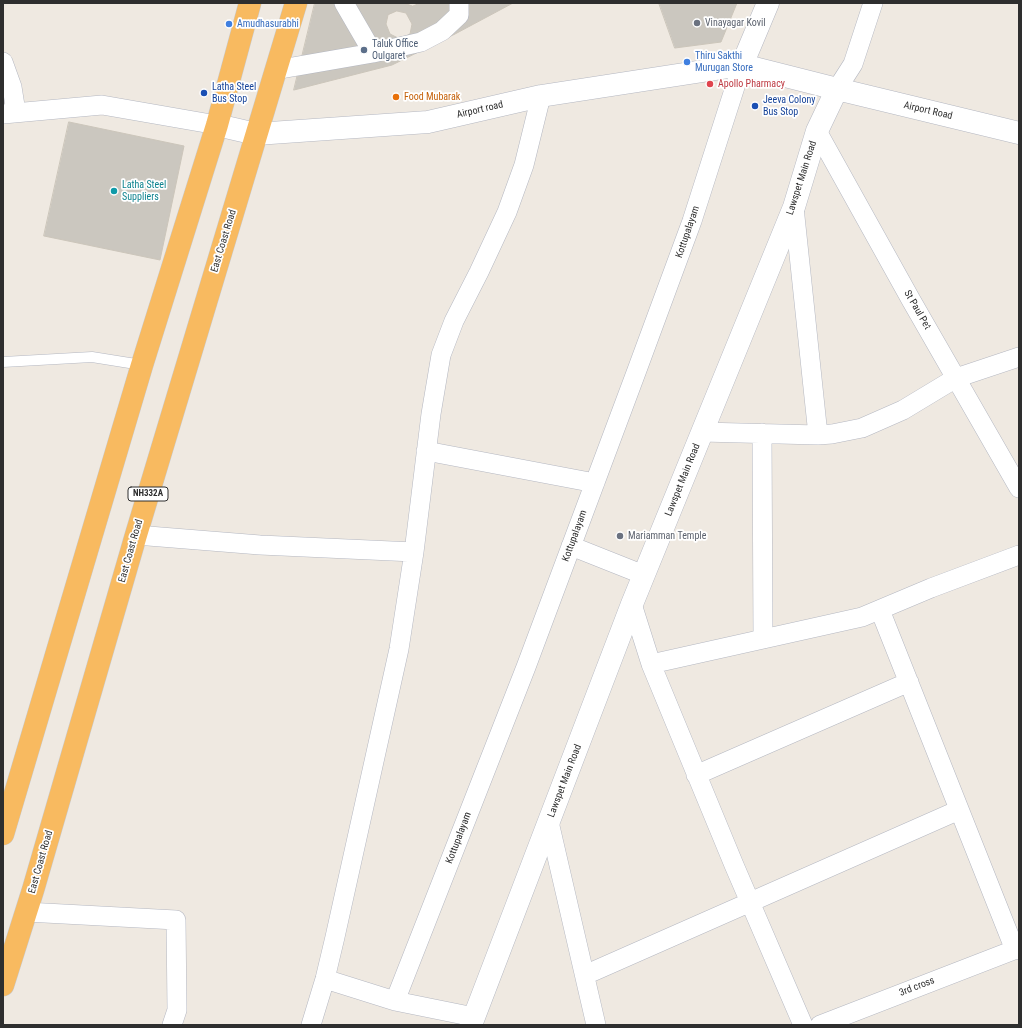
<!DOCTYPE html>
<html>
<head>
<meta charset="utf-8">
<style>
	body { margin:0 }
	#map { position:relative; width:1022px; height:1028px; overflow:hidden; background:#efe9e1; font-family:"Roboto Condensed",sans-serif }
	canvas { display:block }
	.frame { position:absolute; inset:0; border:4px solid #2e2e2e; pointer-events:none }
</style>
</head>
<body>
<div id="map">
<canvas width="1022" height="1028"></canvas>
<div class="frame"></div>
</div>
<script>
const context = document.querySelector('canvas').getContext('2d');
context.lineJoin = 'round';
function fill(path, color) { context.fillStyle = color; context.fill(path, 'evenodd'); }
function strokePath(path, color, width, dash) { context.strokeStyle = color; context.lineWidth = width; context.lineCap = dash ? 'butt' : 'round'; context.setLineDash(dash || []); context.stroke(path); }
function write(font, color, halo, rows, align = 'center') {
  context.font = font + ' "Roboto Condensed",sans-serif'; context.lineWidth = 3.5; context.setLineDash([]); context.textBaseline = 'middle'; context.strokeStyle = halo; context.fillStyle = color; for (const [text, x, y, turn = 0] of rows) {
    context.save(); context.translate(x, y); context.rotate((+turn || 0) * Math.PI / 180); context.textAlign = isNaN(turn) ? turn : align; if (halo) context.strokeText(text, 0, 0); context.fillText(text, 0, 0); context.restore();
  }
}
const building = new Path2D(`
	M315,3H513L455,34L392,65L294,90Z
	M404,3H420L413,6Z
	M659,3H737L721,42L675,48Z
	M397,11L406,13L412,24L410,34L400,39L390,34L386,24L388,15Z
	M69,122L184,146L160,260L44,236Z`);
fill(building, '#cbc7bf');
strokePath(building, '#cbc5ba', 1);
const service = new Path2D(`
	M3,362L92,357L142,365`);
const minor = new Path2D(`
	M344,3L373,53
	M3,62L12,87L16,112
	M275,70L373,53L421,42L442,31L459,15V3
	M837,89L853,64L873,3
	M3,114L102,105L217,125
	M817,131L911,300L1019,488
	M794,207L818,435
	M702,432L818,435L832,434L862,428L903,410L956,378L1019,357
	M762,433L763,639
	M426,451L595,483
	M136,535L260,545L414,552
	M571,546L644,575
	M632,604L651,664L734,865L803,1025
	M880,610L1015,950
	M651,664L862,617L931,588L1019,555
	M696,775L909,682
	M549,822L596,1025
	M26,912L176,920L177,1010L172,1025
	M585,975L959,810
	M325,979L395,1001L474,1017
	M395,1001L526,667L637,370L692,221L742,65
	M311,1025L325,979L335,937L399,649L414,552L431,414L441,355L454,321L479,272L507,212L524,165L541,96
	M820,1025L1019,948`);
const tertiary = new Path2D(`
	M742,65L768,3
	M837,89L1019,133
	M217,125L256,134L428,122L541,96L742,65L837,89L817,131L794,207L632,604L471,1025`);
const trunk = new Path2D(`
	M3,834L142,365L217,125L250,3
	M3,985L33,890L136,535L296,3`);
strokePath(service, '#b4b7c1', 11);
strokePath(minor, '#b4b7c1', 20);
strokePath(tertiary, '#b4b7c1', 23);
strokePath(trunk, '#c9c9c9', 23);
strokePath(service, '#fff', 10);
strokePath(minor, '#fff', 19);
strokePath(tertiary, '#fff', 22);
strokePath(trunk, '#f8ba60', 22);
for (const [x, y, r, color] of [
	[697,23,4,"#6b7280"],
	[229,24,4,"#3f7fe0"],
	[364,50,4,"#5c6f8a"],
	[687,62,4,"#3f7fe0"],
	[710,84,4,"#e0444e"],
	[204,93,4,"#1a4fb4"],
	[396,97,4,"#e8710a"],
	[755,106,4,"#1a4fb4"],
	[114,191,4,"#0f9aa8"],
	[620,536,4,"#6b7280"]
]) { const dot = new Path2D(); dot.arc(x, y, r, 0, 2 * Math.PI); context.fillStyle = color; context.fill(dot); strokePath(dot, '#fff', 1.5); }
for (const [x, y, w] of [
	[148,494,40]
]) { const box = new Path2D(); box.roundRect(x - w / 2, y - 7, w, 14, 3); context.fillStyle = '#fff'; context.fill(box); strokePath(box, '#2e2e2e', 1); }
write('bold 9px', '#2e2e2e', null, [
	["NH332A",148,494]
]);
write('10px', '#5b616d', '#fff', [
	["Vinayagar Kovil",705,23],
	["Mariamman Temple",628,536]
], 'left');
write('10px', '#366cbe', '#fff', [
	["Amudhasurabhi",237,24],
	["Thiru Sakthi",695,56],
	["Murugan Store",695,68]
], 'left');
write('10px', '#4e5e75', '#fff', [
	["Taluk Office",372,44],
	["Oulgaret",372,56]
], 'left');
write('10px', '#be3a42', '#fff', [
	["Apollo Pharmacy",718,84]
], 'left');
write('10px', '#164399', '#fff', [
	["Latha Steel",212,87],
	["Bus Stop",212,99],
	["Jeeva Colony",763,100],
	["Bus Stop",763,112]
], 'left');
write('10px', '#c56008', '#fff', [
	["Food Mubarak",404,97]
], 'left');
write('10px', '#2e2e2e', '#fff', [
	["Airport road",480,110,-13],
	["Airport Road",928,111,13],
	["Lawspet Main Road",802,178,-72],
	["Kottupalayam",688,232,-71],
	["East Coast Road",224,241,-73],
	["St Paul Pet",917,310,60],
	["Lawspet Main Road",683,480,-68],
	["Kottupalayam",575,536,-70],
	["East Coast Road",131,551,-74],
	["Lawspet Main Road",565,781,-69],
	["Kottupalayam",459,838,-69],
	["East Coast Road",41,862,-74],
	["3rd cross",917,987,-21]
]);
write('10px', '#0d838f', '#fff', [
	["Latha Steel",122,185],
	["Suppliers",122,197]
], 'left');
</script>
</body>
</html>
